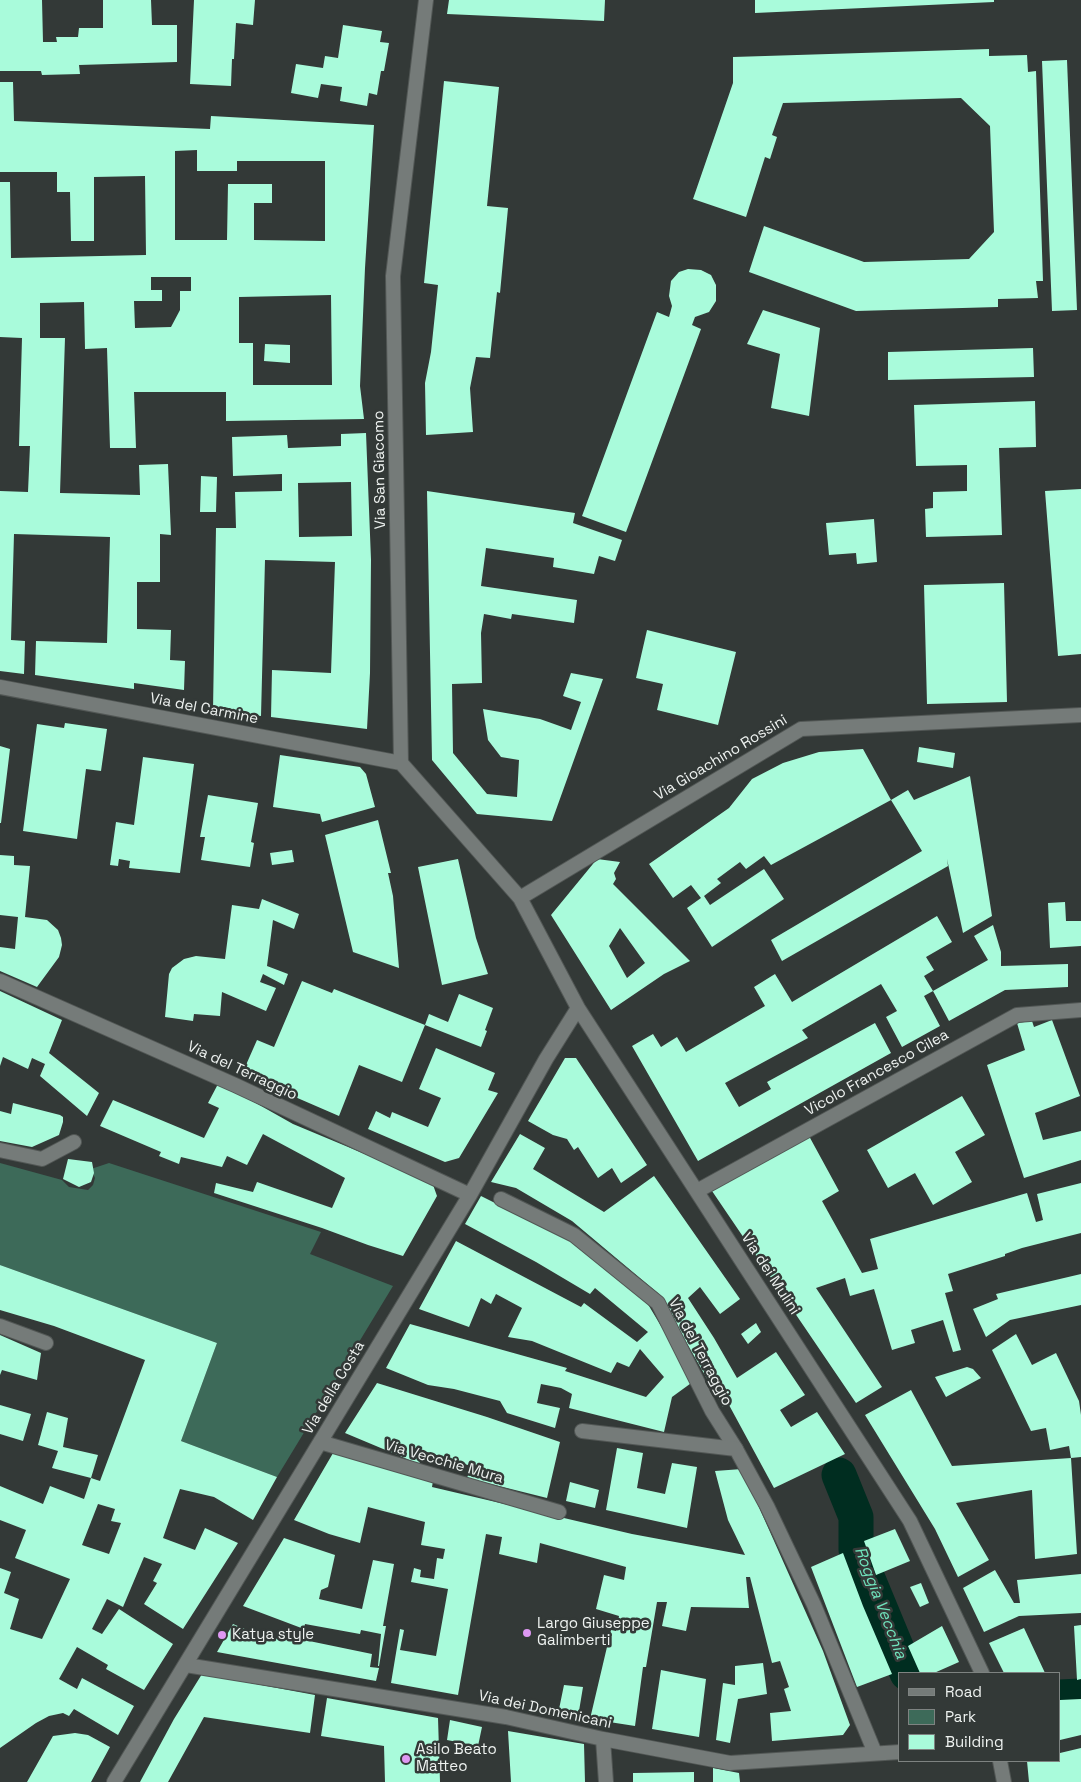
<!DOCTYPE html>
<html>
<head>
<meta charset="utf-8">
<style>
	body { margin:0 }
	#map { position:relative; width:1081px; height:1782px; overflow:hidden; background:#333937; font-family:"Space Grotesk",sans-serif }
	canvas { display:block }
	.legend { position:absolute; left:898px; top:1672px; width:162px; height:90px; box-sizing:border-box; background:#333937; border:1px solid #7e8381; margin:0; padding:6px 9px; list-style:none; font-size:15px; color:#eef2f0 }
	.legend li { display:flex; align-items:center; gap:10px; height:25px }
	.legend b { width:25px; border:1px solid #7e8381 }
</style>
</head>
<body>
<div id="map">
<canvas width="1081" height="1782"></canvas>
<ul class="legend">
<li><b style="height:6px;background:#757b79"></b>Road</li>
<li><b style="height:14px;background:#3d6a59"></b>Park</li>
<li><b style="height:14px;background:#a9fbdb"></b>Building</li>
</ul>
</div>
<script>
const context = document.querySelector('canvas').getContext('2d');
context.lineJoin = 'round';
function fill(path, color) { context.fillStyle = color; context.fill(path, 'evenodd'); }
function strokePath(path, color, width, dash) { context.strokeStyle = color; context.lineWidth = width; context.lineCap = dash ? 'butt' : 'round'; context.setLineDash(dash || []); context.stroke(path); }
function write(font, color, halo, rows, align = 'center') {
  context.font = font + ' "Space Grotesk",sans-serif'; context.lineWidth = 5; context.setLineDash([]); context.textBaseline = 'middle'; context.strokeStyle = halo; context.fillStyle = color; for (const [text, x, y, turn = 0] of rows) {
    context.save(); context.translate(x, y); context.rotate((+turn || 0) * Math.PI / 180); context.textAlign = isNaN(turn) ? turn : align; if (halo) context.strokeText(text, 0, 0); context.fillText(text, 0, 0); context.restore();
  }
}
fill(new Path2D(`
	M0,1163L62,1180L69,1187L88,1190L93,1185L95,1178L91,1169L109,1163L321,1232L310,1254L393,1286L277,1477L181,1441L217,1343L0,1265Z`), '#3d6a59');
strokePath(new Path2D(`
	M839,1475L856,1517V1550L907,1673
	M1060,1697L1081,1696`), '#002d20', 35);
fill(new Path2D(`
	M0,0H42L43,42H57L56,37H78L79,28H103V0H151L152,25H177V62L79,65L80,74L42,75L41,71H0Z
	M194,0H255L253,25L236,23L234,59H232L231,86L190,84Z
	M449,0H605L604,21L447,14Z
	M755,0H994V2L755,13Z
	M343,25L382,31L380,42L389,43L384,71H381L377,95L369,93L367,106L340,101L342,87L321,84L318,98L291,93L296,64L323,68L325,56L338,58Z
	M989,49V56L1027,55L1028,72L1036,71L1043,281H1036L1038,298L998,299V307L856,311L749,272L764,226L864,262L969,259L994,232L990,126L961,98L783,103L772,135L777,137L770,159L765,157L746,217L693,199L733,83V57Z
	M1067,60L1077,310L1052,311L1042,61Z
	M444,81L499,87L487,206L508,208L500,293L497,292L490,358L476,357L470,388L473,432L426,435L425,383L431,352L438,285L424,283Z
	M0,82H13L14,121L210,129L211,116L374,125L365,268L360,386L364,419L226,421V392H134L136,448H110L107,348L85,349L84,302L40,303V338H65L60,493L140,495L139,465L168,464L171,535L160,534V582H137V629L171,630L170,660L185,661L184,690L134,683V689L35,675L36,641L107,643L110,537L14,534L11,640L25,641L24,674L0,671V491L28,492L30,446H19L22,338L0,337V182H10L11,258L146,255L145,176L94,177V241H71L70,192H57V172H0ZM197,150V171H237V161H325V241L254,240V203H272V184H228L227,240H175V151ZM151,277H191V291H180V310L171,327L135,328L134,301H162V290H151ZM331,295L332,385H253V343H239V297Z
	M688,269L701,270L711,275L716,285V301L709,312L695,317L692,325L701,329L626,532L582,516L657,312L669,317L672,306L669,296L671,281L679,272Z
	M763,310L820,328L809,416L771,408L780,354L747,344Z
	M265,344L290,345V363L264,361Z
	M1033,348L1034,377L888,380V352Z
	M1035,401L1036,447L999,448L1002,535L926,537L925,509L933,508V492L967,491V465L916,466L914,405Z
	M366,433L371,560L370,673L367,729L271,717L272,670L331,673L335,562L265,560L261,716L213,710L216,528H236L235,492L282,491V474L233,476L232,437L287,435L288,448L341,446V434ZM351,482L352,536L299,537L298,483Z
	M201,476L217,477L216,512H200Z
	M1081,489V654L1058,656L1045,491Z
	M427,491L575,513L573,523L622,540L615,561L599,556L594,574L553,567L554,558L486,548L481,586L577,600L574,623L512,614L511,619L484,614L481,633L482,683L452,684L453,753L487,794L517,797L519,760L501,757L488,740L483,709L540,719L571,730L581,702L563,696L571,673L603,679L552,821L477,814L432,760Z
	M874,519L877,562L857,564L856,553L829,555L826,523Z
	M1004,583L1007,702L927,704L924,585Z
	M647,630L736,652L718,725L657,710L663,684L636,678Z
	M65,723L107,729L101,771L86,769L77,839L23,831L37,724L64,728Z
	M0,746L10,749L1,823H0Z
	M919,747L955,753L953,768L917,762Z
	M863,749L891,800L771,865L764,856L746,869L740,862L717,879L721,883L704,896L710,905L764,869L784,899L712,947L687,908L701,898L691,885L673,898L649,864L729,808L752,779L783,763L819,752Z
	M280,755L360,767L366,774L375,807L322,822L320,814L273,807Z
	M143,757L194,764L180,873L129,868L130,861L119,859L118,866L110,865L116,822L134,825Z
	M970,776L992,916L963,933L947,859L948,866L782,961L771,940L922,851L891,800L908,790L914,800Z
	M208,795L258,803L251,842L254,843L250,867L201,860L205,837H200Z
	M378,820L391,873H388L393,896L399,968L353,952L325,835Z
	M292,850L294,862L272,865L270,853Z
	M0,855L14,856V865L30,866L25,917L47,920L58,930L61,938L62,945L59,957L37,987L0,971V947L15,949L18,917L0,915Z
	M458,859L476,938L488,974L442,985L418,867Z
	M597,859L620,862L614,873L616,879L613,884L690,961L664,974L611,1010L551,915ZM620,928L645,963L627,978L609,946Z
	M262,899L299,914L294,929L273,920L267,966L288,974L284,985L263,974L260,982L276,988L266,1011L222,992L220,1016L194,1014L193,1021L165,1017L169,974L172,968L184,959L196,956L225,959L232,905L259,909Z
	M1065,902L1066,921H1081V946L1050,948L1048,903Z
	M937,916L952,942L926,957L934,970L924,976L933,991L924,996L940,1026L902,1047L886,1017L897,1011L881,984L802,1030L808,1038L725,1083L739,1107L771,1089L767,1082L875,1023L891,1053L698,1161L632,1046L653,1034L661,1047L677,1037L686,1052L765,1006L754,987L775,974L792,1002Z
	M993,925L1001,952V966L1068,964V987L1005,990L949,1021L933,991L988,960L974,936Z
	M302,981L332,993L334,989L425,1025L402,1082L359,1065L339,1116L242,1074L257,1040L274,1047Z
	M0,991L62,1020L49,1053L99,1093L87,1116L40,1076L45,1064L32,1058L28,1069L3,1057L0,1066Z
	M459,994L493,1008L485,1030L487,1031L481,1047L425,1025L429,1014L448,1022Z
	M1052,1020L1080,1096L1035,1113L1043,1140L1081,1131V1160L1024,1178L987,1065L1025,1050L1017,1023L1032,1021L1034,1027Z
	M436,1048L495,1073L488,1090L498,1093L459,1158L445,1162L368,1129L376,1111L390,1118L392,1112L428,1127L441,1098L419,1089Z
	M565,1058H576L647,1165L621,1183L612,1168L598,1178L578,1147L574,1150L567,1139L553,1135L528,1121Z
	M218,1084L231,1089L293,1124L432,1182L437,1196L403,1256L368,1245L322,1228L214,1193L216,1183L253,1192L257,1182L332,1208L345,1178L263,1134L247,1165L227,1156L222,1167L181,1157L179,1164L159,1156L161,1152L100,1126L113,1100L204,1138L219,1108L208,1103Z
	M962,1096L985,1135L955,1152L972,1182L933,1205L915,1173L888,1188L867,1150Z
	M13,1103L60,1115L63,1117V1122L59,1135L32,1147L0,1141V1111L11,1114Z
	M520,1134L545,1148L533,1169L604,1212L654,1176L740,1299L720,1314L700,1287L688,1298L714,1338L737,1378L776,1352L805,1395L780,1410L791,1427L817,1412L845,1454L774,1488L729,1405L723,1407L659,1294L572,1221L516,1188L491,1182Z
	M809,1136L839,1191L822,1201L862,1273L878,1269L870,1239L1027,1193L1036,1222L1043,1220L1037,1194L1081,1183V1233L1022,1248L1005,1254V1256L948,1274L953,1291L945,1293L961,1350L953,1352L943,1320L911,1330L915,1343L892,1350L874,1289L850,1296L845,1278L816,1288L882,1387L856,1403L712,1191Z
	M68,1159L92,1162L94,1173L91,1182L79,1187L63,1179Z
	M481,1196L535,1223L561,1232L646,1301L694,1381L672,1397L664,1432L569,1408L572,1394L561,1388L541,1384L537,1403L560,1408L555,1428L507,1413L500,1401L454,1389L428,1385L386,1368L410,1324L567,1368L565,1371L646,1397L664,1377L640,1349L629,1367L617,1362L611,1373L532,1341L508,1337L522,1308L496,1294L491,1304L481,1298L469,1327L419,1309L456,1241L581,1307L584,1303L637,1342L648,1332L595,1288L590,1294L536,1262L465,1224Z
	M0,1265L217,1343L181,1441L277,1477L253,1520L214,1497L180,1489L163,1538L195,1550L205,1528L238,1543L183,1629L144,1604L157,1583L153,1581L162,1564L144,1557L123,1607L107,1599L92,1629L102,1634L119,1609L173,1644L144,1690L106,1669L108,1665L77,1647L59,1679L77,1689L82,1678L134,1706L118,1735L74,1709L69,1716L63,1713L49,1716L36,1723L0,1748V1568L11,1572L4,1593L19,1599L10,1629L42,1639L70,1579L15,1558L26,1530L0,1520V1486L43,1504L50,1486L84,1499L91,1478L52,1468L58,1451L38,1445L47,1412L68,1418L63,1447L98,1455L91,1478L100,1481L145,1360L54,1326L0,1310ZM98,1504L115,1509L111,1521L121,1523L109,1554L82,1545Z
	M1081,1274V1305L1010,1320L986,1337L973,1309L998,1299L996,1294Z
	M756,1323L761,1332L748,1344L741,1334Z
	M1016,1334L1032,1365L1056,1353L1079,1401L1081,1415V1457L1071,1458L1077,1554L1035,1559L1032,1490L956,1503L989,1560L958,1577L935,1529L865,1415L911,1390L952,1466L1071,1458L1069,1446L1050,1450L1046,1428L1031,1431L992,1350Z
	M0,1335L41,1353L37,1380L2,1370L0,1375Z
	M967,1367L973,1369L981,1378L946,1397L935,1377Z
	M377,1383L487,1417L560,1442L547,1498L467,1478L471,1466L424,1451L419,1464L345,1433Z
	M0,1405L31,1414L23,1441L0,1434Z
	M336,1448L433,1481L432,1487L632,1534L745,1555L728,1520L715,1471L742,1469L823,1651L850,1725L843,1735L772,1741L770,1713L791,1711L784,1689L789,1687L780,1661L772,1663L750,1577H746L749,1608L691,1607L686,1631L662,1626L667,1602H657L646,1667H643L635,1726L590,1719L611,1630L616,1631L619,1616L596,1609L604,1575L624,1580L626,1567L540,1543L537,1563L499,1554L502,1537L486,1534L458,1695L391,1683L400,1629L404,1630L400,1650L436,1656L448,1589L411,1582L414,1568L421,1570L420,1577L434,1579L437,1558L443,1559L445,1549L421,1545L425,1522L368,1507L360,1543L329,1534L294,1520Z
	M617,1448L643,1453L637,1488L665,1494L672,1463L697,1467L687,1528L606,1510Z
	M570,1482L599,1490L595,1508L566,1501Z
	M895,1529L910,1561L876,1575L864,1541Z
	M284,1538L335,1555L328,1587L321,1590L319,1599L362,1609L373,1560L394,1564L383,1626H386L379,1666H378L381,1634L361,1630L360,1634L305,1624L304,1629L243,1606Z
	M843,1553L863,1606L892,1674L857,1687L811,1567Z
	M995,1570L1014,1603H1020L1017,1580L1081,1574V1613L1019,1616L984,1632L963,1588Z
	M921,1583L929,1603L920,1607L910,1587Z
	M233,1624L261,1636L284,1640L285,1636L372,1654L370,1667L379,1668L376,1681L217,1652Z
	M1081,1625V1679L1077,1680L1074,1626Z
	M942,1626L959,1662L934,1673H920L908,1646Z
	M1024,1628L1045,1673H1004L989,1643Z
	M763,1663L767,1694L738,1699L730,1743L716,1740L723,1683L735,1685V1666Z
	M661,1670L706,1679L699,1737L652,1729Z
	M202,1674L315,1695L310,1733L204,1717L168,1782H140L174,1719Z
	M564,1685L583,1687L578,1717L558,1714Z
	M327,1698L438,1718L440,1782H385L384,1746L321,1736Z
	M1081,1699V1735L1060,1740V1700Z
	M450,1720L482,1727L478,1746L447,1740Z
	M508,1731L584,1744L585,1782H511Z
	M75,1733L88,1735L110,1747L91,1782H27L53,1736Z
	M1081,1748V1782H1029L1027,1761H1060V1753Z
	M713,1768L739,1773L740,1782H713Z
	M694,1772V1782H633V1773Z`), '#a9fbdb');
const pedestrian = new Path2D(`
	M501,1199L574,1235L658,1303L712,1411L736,1449`);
const minor = new Path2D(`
	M426,0L393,276L401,763L520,898L578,1008L910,1521L982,1673
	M0,687L401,763
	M520,898L801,729L1081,715
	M0,981L235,1085L470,1195
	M0,1150L42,1159L74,1142
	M697,1191L1017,1015L1081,1010
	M0,1326L46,1343
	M582,1431L736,1449L767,1506L814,1605L875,1753
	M320,1442L559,1512
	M186,1665L506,1717L603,1739L730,1763L900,1752
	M603,1739L606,1782
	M1000,1761L1004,1782
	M114,1782L470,1195L546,1059L578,1008`);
strokePath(pedestrian, '#525755', 16);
strokePath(minor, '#525755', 16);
strokePath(pedestrian, '#757b79', 14);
strokePath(minor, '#757b79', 14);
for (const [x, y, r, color] of [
	[527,1633,5,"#de98f2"],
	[222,1635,5,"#de98f2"],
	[406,1759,5,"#de98f2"]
]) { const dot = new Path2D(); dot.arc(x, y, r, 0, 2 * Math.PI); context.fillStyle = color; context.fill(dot); strokePath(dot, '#333937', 2); }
write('15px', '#eef2f0', '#333937', [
	["Via San Giacomo",380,470,-91],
	["Via del Carmine",204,709,11],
	["Via Gioachino Rossini",721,758,-31],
	["Via del Terraggio",242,1071,25],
	["Vicolo Francesco Cilea",877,1073,-29],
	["Via dei Mulini",770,1274,57],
	["Via del Terraggio",700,1352,62],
	["Via della Costa",334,1388,-59],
	["Via Vecchie Mura",444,1462,16],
	["Via dei Domenicani",545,1710,12]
]);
write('15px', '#eef2f0', '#333937', [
	["Largo Giuseppe",537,1624],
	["Galimberti",537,1641],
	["Katya style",232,1635],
	["Asilo Beato",416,1750],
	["Matteo",416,1767]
], 'left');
write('italic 16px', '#70e3bc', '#333937', [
	["Roggia Vecchia",880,1603,69]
]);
</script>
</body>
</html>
